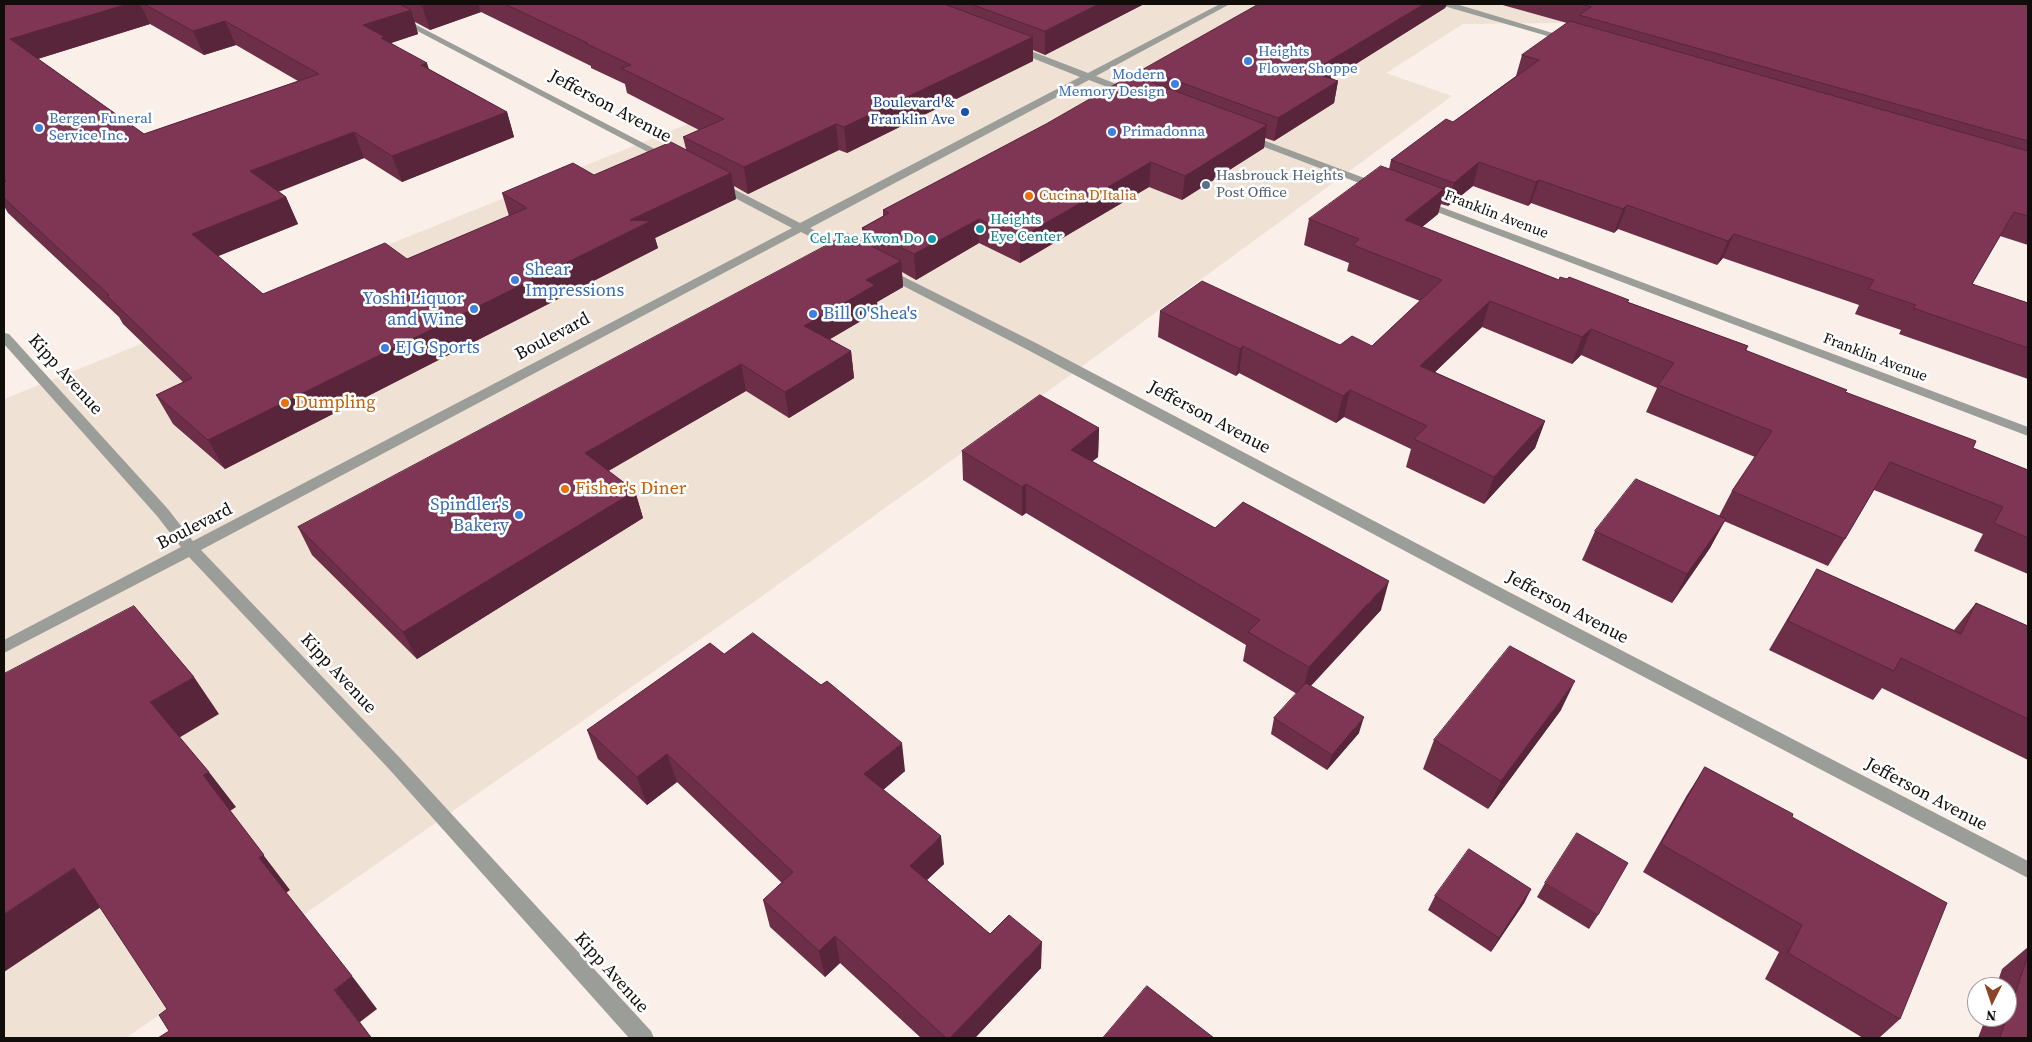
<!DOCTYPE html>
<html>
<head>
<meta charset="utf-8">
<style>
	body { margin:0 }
	#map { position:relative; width:2032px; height:1042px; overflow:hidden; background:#faf0e9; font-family:"Source Serif 4",serif }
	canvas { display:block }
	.frame { position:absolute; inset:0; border:5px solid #100d0b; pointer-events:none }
	.north { position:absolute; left:1967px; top:977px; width:50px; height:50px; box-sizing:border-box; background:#fff; border:1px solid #9f9e9d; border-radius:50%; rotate:184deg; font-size:14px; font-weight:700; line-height:20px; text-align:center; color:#100d0b }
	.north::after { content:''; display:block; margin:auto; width:18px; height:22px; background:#8d4525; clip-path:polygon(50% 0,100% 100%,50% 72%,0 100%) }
</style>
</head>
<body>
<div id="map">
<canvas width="2032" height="1042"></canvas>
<div class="frame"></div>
<div class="north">N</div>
</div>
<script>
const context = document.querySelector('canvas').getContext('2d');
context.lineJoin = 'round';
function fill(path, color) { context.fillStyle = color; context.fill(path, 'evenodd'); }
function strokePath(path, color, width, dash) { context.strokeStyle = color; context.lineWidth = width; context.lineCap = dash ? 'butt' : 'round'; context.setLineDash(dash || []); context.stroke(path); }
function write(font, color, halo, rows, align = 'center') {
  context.font = font + ' "Source Serif 4",serif'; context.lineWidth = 5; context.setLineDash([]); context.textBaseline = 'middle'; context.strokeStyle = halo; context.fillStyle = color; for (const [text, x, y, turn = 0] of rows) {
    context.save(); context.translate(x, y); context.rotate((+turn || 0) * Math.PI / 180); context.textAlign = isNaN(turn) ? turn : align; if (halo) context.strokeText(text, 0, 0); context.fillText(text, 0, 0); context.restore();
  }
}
fill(new Path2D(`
	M905,4H1585L1560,23L1463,24L1386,73L1452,96L1036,400L758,599L126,1038H4V399L661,135L849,56Z`), '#f0e1d5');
fill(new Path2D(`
	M366,4H376L674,159L673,161H665Z
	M1220,4H1230L1096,76L1134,91V95H1128L1089,80L810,228L852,250L854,252L852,254H844L801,232L201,550L401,759L651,1031L654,1038H629L389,769L189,557L4,653V640L181,547L157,516L4,344V333L9,334L167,508L193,541L792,228L714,187L713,185L714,183H722L800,223L1080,77L1012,50V46H1018L1088,73Z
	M1443,4H1456L1576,40L1571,43L1568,42L1444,6Z
	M1247,134L1383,185L1384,187L1379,190L1375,189L1243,139L1242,137Z
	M1420,199L2028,427V436L1416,204L1414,202L1416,200Z
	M884,267L1036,343L1509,592L2028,861V878L1497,600L1026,349L880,274L878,271L880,268Z`), '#9b9d98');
fill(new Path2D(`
	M4,4H1144L1045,55L1033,50V61L847,153L839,150L748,194L734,186L736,199L655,238L658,248L225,469L173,424L156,395L183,382L123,324L119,317L8,213L4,206ZM481,12L591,66V68L625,84L627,93L699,130L683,137L686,149L594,175L502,193L509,216L407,259L263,294L218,256L298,224L286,197L278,191L364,158L402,182L514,137L507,112L429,69L391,43L418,34L415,22L430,30ZM150,24L204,55L236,45L298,81L144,134L38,59Z
	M1259,4H1447L1445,8L1332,79L1338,81L1334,103L1274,141L1265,138L1264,148L1182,200L1149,187L1020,263L979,243L916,280L902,272L903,287L877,302L878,311L830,339L851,351L854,378L789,418L746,391L608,471L635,491L643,518L417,659L312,555L298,527L863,242L862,228L883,216V210L1143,79L1144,69Z
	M1499,4H2028V245L2000,236L1972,284L2028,303V379L1899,334L1901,330L1855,314L1859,305L1723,258L1717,265L1618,229L1614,233L1531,203L1528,206L1473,186L1448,206L1441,204L1438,214L1422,227L1559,280L1629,300L1628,302L1748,346L1746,351L1846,392L1973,448L2028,470V574L1974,551L1983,534L1874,490L1845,539L1828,566L1724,521L1710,548L1672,603L1582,560L1595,531L1719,516L1732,491L1755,457L1646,412L1657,388L1581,355L1572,364L1482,327L1435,372L1545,421L1535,448L1484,504L1406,467L1411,449L1344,417L1336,423L1239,373L1236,376L1158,337L1160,311L1340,345L1372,346L1420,301L1347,271L1349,263L1304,245L1309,219L1389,169L1391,160L1453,122L1516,76L1522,55L1567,23Z
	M1099,428L1098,457L1092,461L1215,528L1381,610L1311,686L1359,733L1327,770L1271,734L1274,718L1297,694L1243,661L1246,645L1026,513L1022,516L963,480L962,451Z
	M1817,569L1954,630L1976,603L2028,626V760L1882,688L1873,700L1769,650L1799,599Z
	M724,654L905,771L883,790L944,864L927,880L990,934L1041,968L975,1038H921L840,963L825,977L770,927L763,900L782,883L677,782L647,805L598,759L587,730Z
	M1561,710L1488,809L1423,769L1434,740Z
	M1705,767L1792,817L1900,1019L1879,1038H1863L1765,979L1779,952L1643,872L1687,795Z
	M1545,883L1598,915L1589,929L1537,897Z
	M1531,889L1524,903L1491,952L1428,910L1435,896Z
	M2028,947V1038H1978L1986,1017H2007V987H1996L2002,969Z`), '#6d2e48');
fill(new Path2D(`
	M128,4H140L150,24L24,63L10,39Z
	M429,4H478L481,12L430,30L422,6Z
	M1099,4H1144L1045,55V31Z
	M1424,4H1447L1445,8L1308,94L1311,72Z
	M411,10L418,34L388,44L363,25Z
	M225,21L236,45L204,55L193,31Z
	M1033,37V61L847,153L844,127Z
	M427,63L435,88L421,65Z
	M1338,81L1334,103L1274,141L1278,118Z
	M507,112L514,137L402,182L392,156Z
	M836,124L839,150L748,194L744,167Z
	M1267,125L1264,148L1182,200L1185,176Z
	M354,132L364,158L263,198L250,171Z
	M1151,162L1149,187L1020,263V238Z
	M1479,162L1473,186L1448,206L1454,183Z
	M731,173L736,199L655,238L658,248L225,469L208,440L630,220Z
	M1539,180L1531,203L1528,206L1536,182Z
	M1444,189L1438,214L1399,246L1405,220Z
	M286,197L298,224L206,261L192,234Z
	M1627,205L1618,229L1614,233L1623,209Z
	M979,219V243L916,280L914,254Z
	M1734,234L1723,258L1717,265L1728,241Z
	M901,261L903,287L877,302L878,311L808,352L804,326L866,280Z
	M1490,301L1482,327L1413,393L1420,366Z
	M1591,329L1581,355L1572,364L1582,337Z
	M1243,346L1239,373L1236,376L1240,349Z
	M851,351L854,378L789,418L785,392Z
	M741,364L746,391L593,480L585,453Z
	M1350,390L1344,417L1336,423L1343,396Z
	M1545,421L1535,448L1484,504L1494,477Z
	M1099,428L1098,457L1070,479L1071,450Z
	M1026,484V513L1022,516V487Z
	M635,491L643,518L417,659L403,632Z
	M1726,519L1710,548L1672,603L1687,574Z
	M1389,581L1381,610L1301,696L1309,667Z
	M194,677L219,714L177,739L150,702Z
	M1575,681L1561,710L1488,809L1501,781Z
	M1364,717L1359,733L1327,770L1332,755Z
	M902,743L905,771L868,803L864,774Z
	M667,754L677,782L647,805L637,777Z
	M209,772L236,807L230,811L290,890L286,893L259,858L203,775Z
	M941,836L944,864L913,893L910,866Z
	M74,868L107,903L4,972V914Z
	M1531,889L1524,903L1491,952L1499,938Z
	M835,936L840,963L825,977L819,951Z
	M1042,942L1041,968L975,1038H950Z
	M352,976L377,1009L360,1022L372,1038H371L334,990Z`), '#59253b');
const building = new Path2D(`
	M4,4H128L10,39L144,134L319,74L225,21L193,31L144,4H399L411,10L363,25L385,37L381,38L427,63L421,65L507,112L392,156L354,132L250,171L286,197L192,234L263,294L385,243L407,259L527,208L502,193L573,163L594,175L671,142L731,173L630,220L651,221L208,440L156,395L192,378L107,296L109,295L4,198V182L6,181L4,180Z
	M418,4H429L422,6Z
	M505,4H944L1033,37L844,127L836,124L744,167L683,137L724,119L621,68L631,65L585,43H587Z
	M971,4H1099L1045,31Z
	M1259,4H1424L1311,72L1338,81L1278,118L1144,69Z
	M1580,4H2028V141L1579,15L1591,7Z
	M1570,21L2028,151V216L2014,212L1972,284L2028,303V348L1913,308L1916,305L1868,289L1874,280L1734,234L1728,241L1627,205L1623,209L1539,180L1536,182L1479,162L1454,183L1391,160L1446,119L1453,122L1539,60L1522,55Z
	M1132,75L1267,125L1185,176L1151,162L1020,238L979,219L914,254L862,228L889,213L883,210L1046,124Z
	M1381,166L1444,189L1405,220L1559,280L1560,277L1567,279L1569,277L1629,300L1627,302L1748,346L1745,350L1847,390L1845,392L1976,441L1973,448L2028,470V538L1994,523L2003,507L1890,462L1845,539L1732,491L1772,431L1658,385L1674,363L1591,329L1582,337L1490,301L1420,366L1545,421L1494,477L1414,439L1427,426L1350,390L1343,396L1243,346L1240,349L1160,311L1202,281L1340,345L1352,336L1372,346L1442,280L1353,245L1359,239L1309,219Z
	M848,234L901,261L866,280L875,285L804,326L851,351L785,392L741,364L585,453L635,491L403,632L298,527Z
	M1040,395L1099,428L1071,450L1215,528L1243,502L1389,581L1309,667L1248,632L1260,620L1026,484L1022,487L962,451Z
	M1636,479L1726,519L1687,574L1595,531Z
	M1817,569L1961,634L1976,603L2028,626V719L1901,658L1894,671L1788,621Z
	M134,606L194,677L150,702L209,772L203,775L264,855L259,858L352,976L334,990L371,1038H158L169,1031L159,1015L167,1009L74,868L4,914V674Z
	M753,633L821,685L827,681L902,743L864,774L941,836L910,866L990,934L1009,915L1042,942L950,1038H946L835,936L819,951L763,900L793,872L667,754L637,777L587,730L710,643L724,654Z
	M1510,646L1575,681L1501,781L1434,740Z
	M1306,683L1364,717L1332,755L1274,718Z
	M1705,767L1793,814L1792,817L1947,903L1900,1019L1788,953L1802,925L1661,844Z
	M1577,833L1628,863L1598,915L1545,883Z
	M1469,849L1531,889L1499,938L1435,896Z
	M2028,956V1038H2000Z
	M1147,986L1214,1038H1103Z`);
fill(building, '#7f3554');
strokePath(building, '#59253b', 1);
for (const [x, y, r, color] of [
	[1248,61,5,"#3f7fe0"],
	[1175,84,5,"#3f7fe0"],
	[965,112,5,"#1a4fb4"],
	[39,128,5,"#3f7fe0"],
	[1112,132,5,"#3f7fe0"],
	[1206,185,5,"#5c6f8a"],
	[1029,196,5,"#e8710a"],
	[980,229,5,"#0f9aa8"],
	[932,239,5,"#0f9aa8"],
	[515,280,5,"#3f7fe0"],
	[474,309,5,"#3f7fe0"],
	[813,314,5,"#3f7fe0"],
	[385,348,5,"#3f7fe0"],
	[285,403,5,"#e8710a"],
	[565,489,5,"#e8710a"],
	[519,515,5,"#3f7fe0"]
]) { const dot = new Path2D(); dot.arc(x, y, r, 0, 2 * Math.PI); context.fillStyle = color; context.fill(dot); strokePath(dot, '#fff', 2); }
write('15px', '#366cbe', '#fff', [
	["Heights",1258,52],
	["Flower Shoppe",1258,69],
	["Modern",1165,75,"right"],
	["Memory Design",1165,92,"right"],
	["Bergen Funeral",49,119],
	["Service Inc.",49,136],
	["Primadonna",1122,132]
], 'left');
write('15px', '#164399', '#fff', [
	["Boulevard &",955,103],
	["Franklin Ave",955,120]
], 'right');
write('15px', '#4e5e75', '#fff', [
	["Hasbrouck Heights",1216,176],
	["Post Office",1216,193]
], 'left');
write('15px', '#c56008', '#fff', [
	["Cucina D'Italia",1039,196]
], 'left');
write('15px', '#100d0b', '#fff', [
	["Franklin Avenue",1496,215,21],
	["Franklin Avenue",1875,358,21]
]);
write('15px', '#0d838f', '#fff', [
	["Heights",990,220],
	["Eye Center",990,237],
	["Cel Tae Kwon Do",922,239,"right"]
], 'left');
write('18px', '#100d0b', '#fff', [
	["Jefferson Avenue",610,107,28],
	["Boulevard",553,337,-28],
	["Kipp Avenue",65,375,48],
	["Jefferson Avenue",1209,418,28],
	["Boulevard",195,527,-27],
	["Jefferson Avenue",1567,608,28],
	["Kipp Avenue",338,674,47],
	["Jefferson Avenue",1926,795,28],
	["Kipp Avenue",611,973,48]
]);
write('18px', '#366cbe', '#fff', [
	["Shear",525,270],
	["Impressions",525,291],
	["Yoshi Liquor",464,299,"right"],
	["and Wine",464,320,"right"],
	["Bill O'Shea's",823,314],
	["EJG Sports",395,348],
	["Spindler's",509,505,"right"],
	["Bakery",509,526,"right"]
], 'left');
write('18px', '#c56008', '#fff', [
	["Dumpling",295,403],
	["Fisher's Diner",575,489]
], 'left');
</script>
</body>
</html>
